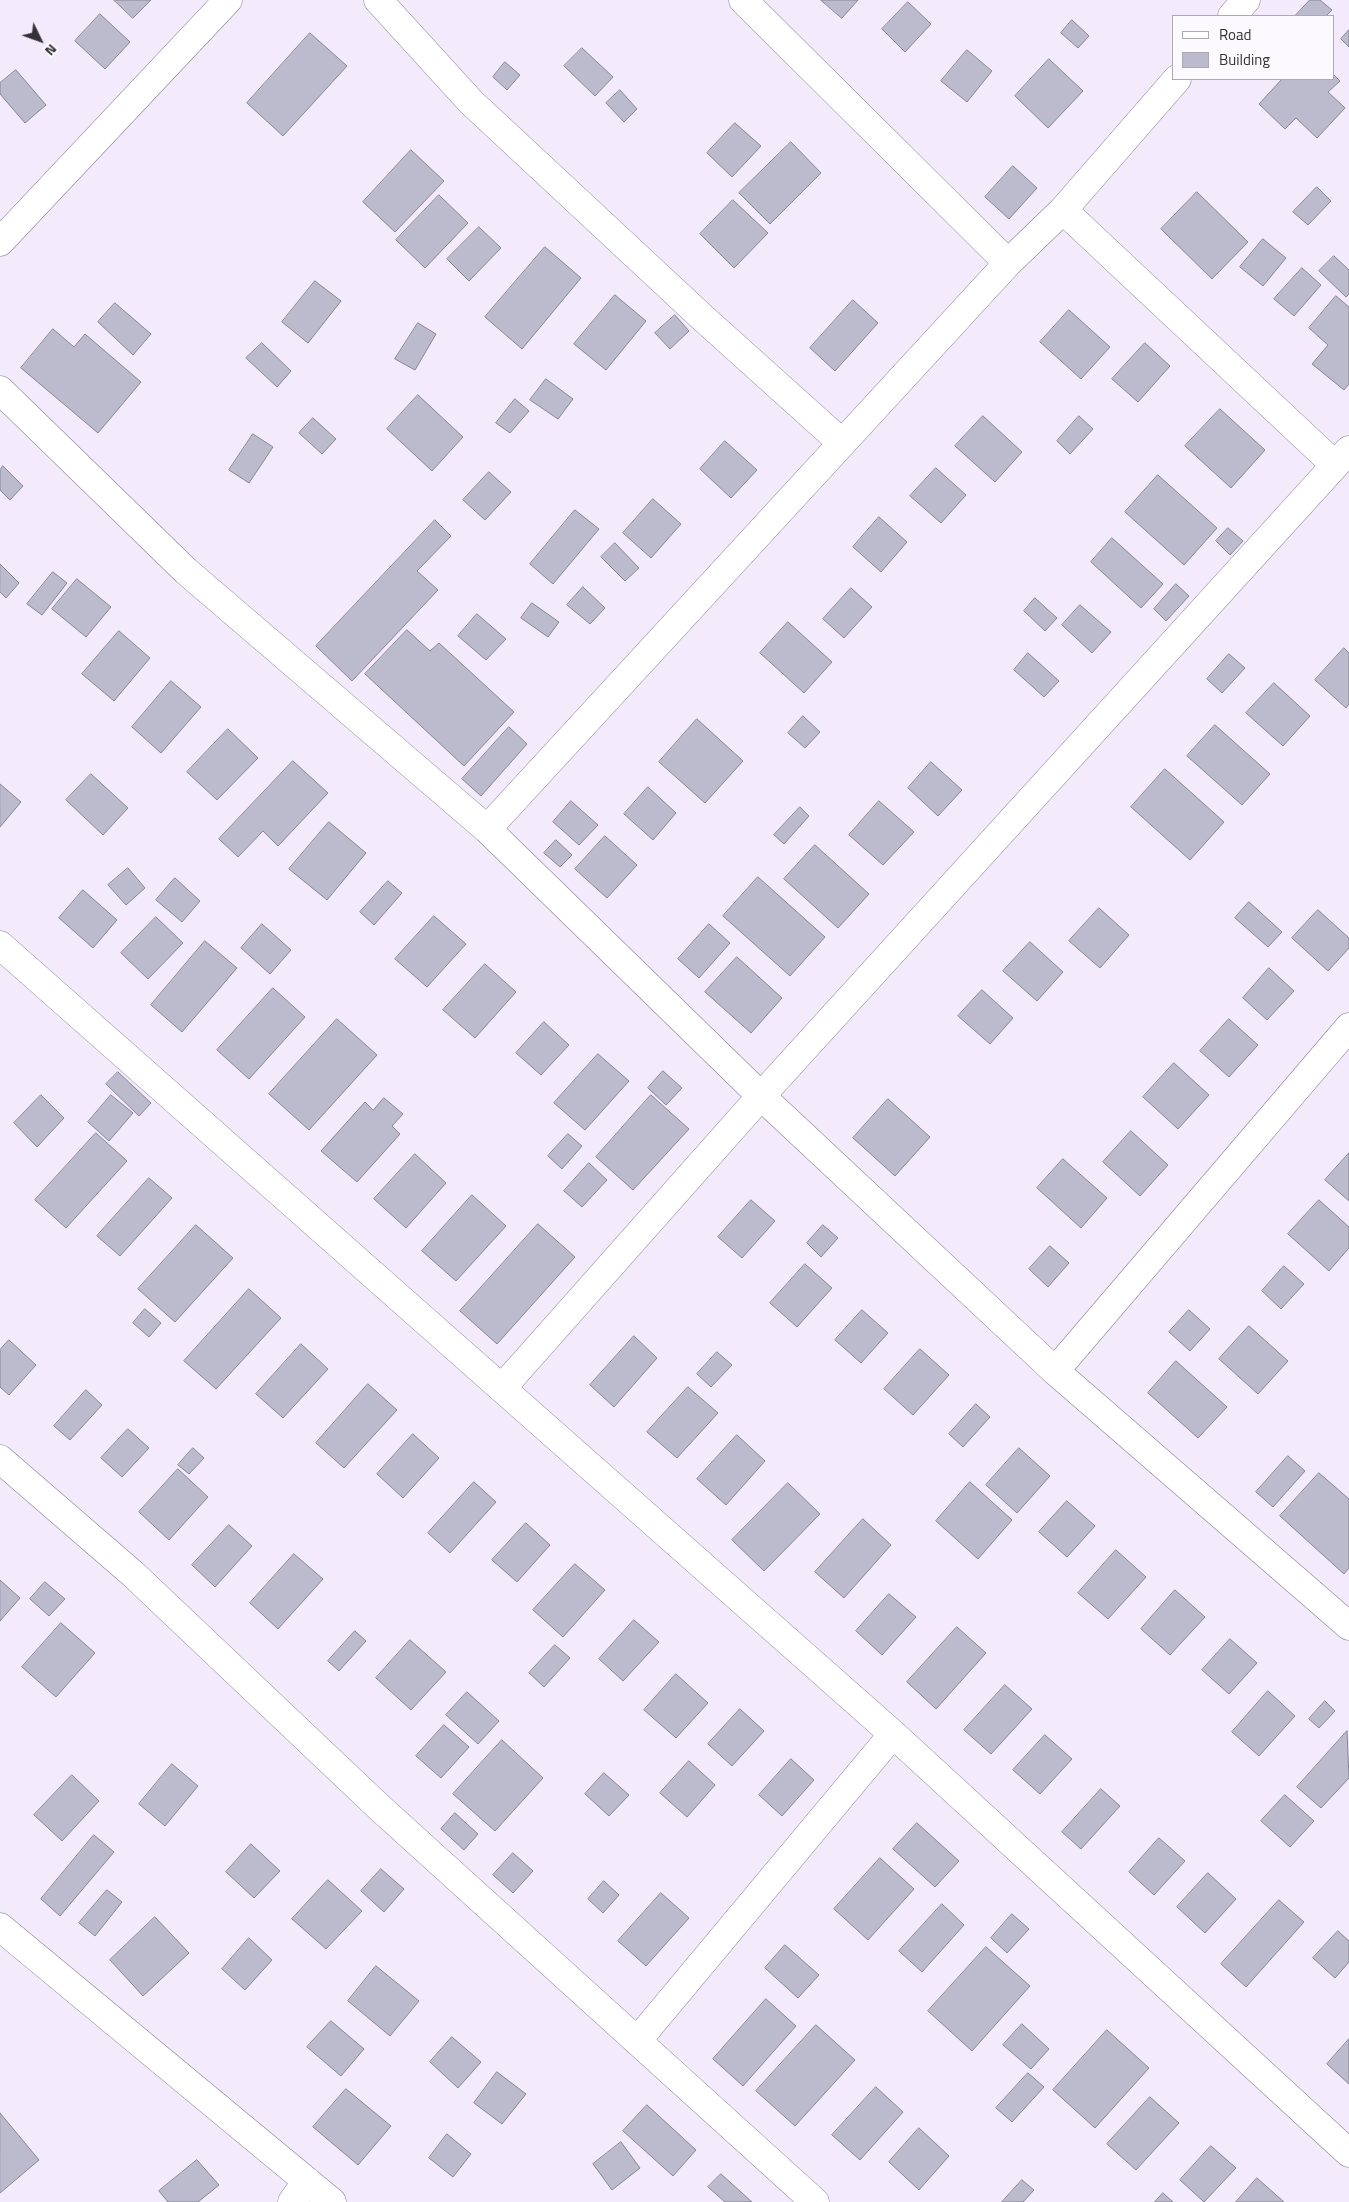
<!DOCTYPE html>
<html>
<head>
<meta charset="utf-8">
<style>
	body { margin:0 }
	#map { position:relative; width:1349px; height:2202px; overflow:hidden; background:#f3eafb; font-family:"Titillium Web",sans-serif }
	canvas { display:block }
	.legend { position:absolute; left:1172px; top:15px; width:162px; height:65px; box-sizing:border-box; background:#fcfafe; border:1px solid #acaaaf; margin:0; padding:6px 9px; list-style:none; font-size:15px; color:#353138 }
	.legend li { display:flex; align-items:center; gap:10px; height:25px }
	.legend b { width:25px; border:1px solid #acaaaf }
	.north { position:absolute; left:15px; top:15px; width:50px; height:50px; -webkit-text-stroke:4px #fcfafe; paint-order:stroke; rotate:132deg; font-size:14px; font-weight:700; line-height:20px; text-align:center; color:#353138 }
	.north::after { content:''; display:block; margin:auto; width:18px; height:22px; background:#353138; clip-path:polygon(50% 0,100% 100%,50% 72%,0 100%) }
</style>
</head>
<body>
<div id="map">
<canvas width="1349" height="2202"></canvas>
<ul class="legend">
<li><b style="height:6px;background:#fff"></b>Road</li>
<li><b style="height:14px;background:#bbbbcd"></b>Building</li>
</ul>
<div class="north">N</div>
</div>
<script>
const context = document.querySelector('canvas').getContext('2d');
context.lineJoin = 'round';
function fill(path, color) { context.fillStyle = color; context.fill(path, 'evenodd'); }
function strokePath(path, color, width, dash) { context.strokeStyle = color; context.lineWidth = width; context.lineCap = dash ? 'butt' : 'round'; context.setLineDash(dash || []); context.stroke(path); }
const building = new Path2D(`
	M114,0H151L133,18Z
	M821,0H858L842,18Z
	M1310,0H1320L1332,10L1326,16H1295Z
	M908,2L931,24L905,52L882,29Z
	M100,14L130,42L105,69L75,41Z
	M1072,20L1089,36L1078,48L1061,33Z
	M1349,30V47L1341,39Z
	M310,33L347,66L283,136L247,103Z
	M582,48L613,77L595,96L564,66Z
	M967,50L992,71L967,102L941,81Z
	M1049,59L1083,91L1048,128L1015,96Z
	M505,62L520,75L507,90L493,77Z
	M16,70L46,105L25,123L0,94V83Z
	M1333,74L1340,81L1328,92L1345,108L1317,138L1296,118L1285,129L1259,104L1282,79H1333Z
	M620,90L637,109L624,122L606,103Z
	M735,123L761,146L732,177L707,153Z
	M791,142L821,173L770,224L739,193Z
	M411,150L444,181L395,232L363,202Z
	M1013,166L1037,188L1009,219L985,197Z
	M1317,187L1331,201L1308,225L1293,212Z
	M1197,192L1248,242L1212,279L1161,229Z
	M439,195L468,223L425,268L396,240Z
	M733,200L768,233L734,268L700,234Z
	M479,227L501,248L469,281L447,259Z
	M1263,239L1286,258L1263,286L1240,267Z
	M545,247L581,278L522,349L485,317Z
	M1334,256L1349,270V294L1346,297L1319,271Z
	M1302,268L1321,285L1294,316L1274,299Z
	M315,281L341,301L308,343L282,322Z
	M615,295L646,321L606,370L574,344Z
	M1336,296L1349,307V384L1344,390L1312,364L1328,345L1309,328Z
	M853,300L878,323L835,371L810,348Z
	M115,303L151,334L133,355L98,322Z
	M1069,310L1110,347L1081,379L1040,342Z
	M675,315L689,331L670,349L655,333Z
	M418,323L436,334L415,370L395,359Z
	M53,329L74,347L85,334L141,382L98,433L21,368Z
	M262,343L291,371L277,387L246,358Z
	M1145,343L1170,366L1138,402L1112,379Z
	M546,379L573,399L558,419L530,400Z
	M418,395L463,437L432,471L387,429Z
	M515,399L529,411L510,433L496,423Z
	M1220,409L1265,450L1231,488L1185,446Z
	M983,416L1022,452L995,482L955,446Z
	M1079,416L1093,429L1070,454L1057,441Z
	M313,418L336,439L322,454L299,433Z
	M253,434L273,447L249,483L229,470Z
	M725,441L757,470L731,498L700,469Z
	M3,466L23,486L10,500L0,490V470Z
	M936,468L966,495L941,523L910,496Z
	M489,472L511,492L485,520L463,500Z
	M1158,475L1217,528L1184,565L1125,512Z
	M653,499L681,524L651,558L623,533Z
	M575,510L599,529L553,584L530,564Z
	M879,517L907,542L881,572L853,547Z
	M435,520L451,536L417,571L438,590L352,681L316,646Z
	M1228,528L1243,541L1230,555L1216,541Z
	M1112,538L1163,584L1141,608L1091,562Z
	M615,543L639,568L625,581L601,557Z
	M0,564L19,583L6,598L0,592Z
	M53,572L67,583L42,615L27,604Z
	M77,579L111,607L86,637L52,609Z
	M1176,584L1189,596L1166,621L1154,609Z
	M583,587L605,608L590,624L567,605Z
	M851,588L872,607L844,638L823,619Z
	M1035,598L1057,618L1045,631L1024,611Z
	M532,603L559,622L548,637L521,618Z
	M1080,605L1111,632L1092,653L1062,625Z
	M477,614L506,639L486,660L458,636Z
	M788,622L832,662L804,693L760,653Z
	M407,630L430,651L439,643L514,712L464,766L365,674Z
	M119,631L150,658L114,701L82,674Z
	M1344,648L1349,653V704L1346,708L1315,680Z
	M1028,653L1059,681L1044,697L1014,670Z
	M1229,654L1245,668L1222,693L1207,679Z
	M171,681L201,707L161,753L132,727Z
	M1274,683L1310,716L1283,746L1246,713Z
	M803,716L820,732L805,748L788,733Z
	M697,719L743,761L705,803L659,762Z
	M1215,725L1270,774L1242,805L1187,756Z
	M509,727L527,744L481,796L462,779Z
	M228,729L258,758L217,800L187,772Z
	M293,761L328,793L278,846L263,831L238,857L219,839Z
	M931,762L962,790L938,816L908,788Z
	M1165,769L1224,822L1190,860L1131,807Z
	M91,774L128,808L103,835L66,800Z
	M0,784L21,802L0,827Z
	M648,787L676,813L653,840L624,814Z
	M571,801L598,825L579,845L553,822Z
	M879,801L914,832L883,865L849,835Z
	M800,807L809,816L784,844L774,835Z
	M329,822L366,853L327,900L289,869Z
	M605,836L637,865L607,898L575,869Z
	M556,840L572,855L560,867L544,853Z
	M815,845L869,894L838,928L784,879Z
	M128,868L145,888L126,905L108,885Z
	M758,877L825,937L790,976L723,916Z
	M175,878L200,901L182,922L156,900Z
	M388,881L402,893L374,925L360,912Z
	M83,890L117,920L93,948L59,918Z
	M1249,902L1282,932L1268,947L1235,918Z
	M1099,908L1129,935L1100,968L1069,941Z
	M1318,910L1349,938V948L1328,971L1292,938Z
	M434,916L466,944L427,987L395,959Z
	M156,917L183,943L148,979L121,953Z
	M262,924L291,950L270,974L241,948Z
	M709,924L730,943L699,978L678,959Z
	M205,941L237,968L182,1032L151,1005Z
	M1030,942L1063,972L1037,1001L1003,971Z
	M737,957L782,998L751,1033L705,992Z
	M485,964L516,992L475,1038L443,1010Z
	M1269,968L1294,991L1267,1020L1243,998Z
	M273,988L305,1017L249,1079L217,1050Z
	M982,990L1013,1018L990,1044L958,1016Z
	M337,1019L377,1055L309,1130L269,1094Z
	M1229,1019L1258,1045L1229,1077L1200,1051Z
	M544,1022L569,1045L541,1075L516,1053Z
	M598,1054L629,1081L585,1130L554,1103Z
	M1174,1063L1209,1095L1178,1129L1143,1097Z
	M663,1071L682,1088L666,1105L648,1088Z
	M118,1072L151,1103L139,1116L106,1084Z
	M41,1095L64,1118L37,1147L14,1123Z
	M111,1095L133,1113L109,1141L88,1122Z
	M651,1095L689,1129L633,1190L596,1157Z
	M384,1098L403,1114L392,1126L400,1134L357,1182L321,1151L365,1102L373,1110Z
	M888,1099L930,1137L895,1176L853,1138Z
	M1131,1131L1168,1165L1140,1196L1103,1162Z
	M96,1133L127,1161L66,1228L35,1200Z
	M568,1134L582,1146L562,1169L548,1156Z
	M1349,1153V1201L1325,1180Z
	M415,1154L446,1183L406,1228L374,1199Z
	M1063,1159L1107,1198L1081,1228L1037,1188Z
	M589,1163L607,1180L582,1207L564,1191Z
	M149,1178L172,1198L120,1256L97,1236Z
	M472,1195L506,1226L456,1281L422,1251Z
	M751,1200L775,1221L742,1258L718,1237Z
	M1319,1200L1349,1227V1248L1329,1271L1288,1234Z
	M538,1224L575,1257L497,1344L460,1311Z
	M196,1225L233,1258L175,1322L138,1289Z
	M823,1225L838,1238L821,1257L807,1243Z
	M1050,1246L1069,1263L1048,1287L1029,1269Z
	M805,1264L832,1288L797,1327L770,1303Z
	M1284,1266L1304,1284L1281,1309L1262,1291Z
	M249,1289L281,1318L216,1389L184,1361Z
	M145,1309L161,1323L149,1337L133,1323Z
	M862,1310L888,1333L861,1363L835,1340Z
	M1189,1310L1210,1329L1190,1351L1169,1332Z
	M1249,1326L1288,1361L1258,1394L1219,1359Z
	M634,1336L657,1358L614,1407L590,1385Z
	M9,1340L36,1365L9,1395L0,1387V1350Z
	M301,1344L328,1369L283,1418L256,1394Z
	M920,1349L949,1375L913,1415L884,1389Z
	M717,1352L732,1365L711,1387L697,1374Z
	M1176,1361L1227,1407L1198,1438L1148,1393Z
	M368,1384L397,1410L344,1468L316,1443Z
	M688,1387L718,1413L677,1458L647,1432Z
	M86,1390L102,1405L70,1440L54,1426Z
	M976,1404L990,1417L963,1447L949,1434Z
	M128,1429L149,1448L122,1477L101,1458Z
	M413,1434L439,1458L403,1498L377,1474Z
	M737,1435L765,1461L726,1505L697,1479Z
	M193,1448L204,1458L189,1474L178,1465Z
	M1019,1448L1050,1476L1017,1513L986,1485Z
	M1288,1456L1305,1471L1273,1507L1256,1492Z
	M178,1469L208,1497L169,1540L139,1512Z
	M1319,1473L1349,1499V1568L1344,1574L1280,1516Z
	M474,1482L496,1502L450,1553L428,1533Z
	M970,1482L1012,1520L978,1559L936,1521Z
	M788,1483L820,1514L764,1571L732,1540Z
	M1067,1501L1095,1526L1067,1557L1039,1532Z
	M863,1519L891,1545L844,1598L815,1572Z
	M526,1523L550,1545L517,1582L492,1560Z
	M229,1525L252,1546L215,1587L192,1565Z
	M1116,1550L1146,1577L1108,1619L1078,1593Z
	M294,1554L323,1579L278,1629L250,1603Z
	M575,1564L605,1590L563,1637L533,1610Z
	M0,1580L20,1598L0,1621Z
	M45,1582L65,1599L49,1616L30,1599Z
	M1175,1590L1205,1617L1170,1655L1141,1629Z
	M889,1594L916,1617L882,1655L856,1631Z
	M634,1620L659,1642L623,1681L599,1659Z
	M61,1623L95,1653L56,1697L22,1667Z
	M957,1627L986,1653L936,1709L907,1682Z
	M355,1631L366,1641L339,1671L328,1661Z
	M1230,1639L1257,1663L1229,1694L1202,1670Z
	M410,1640L446,1672L411,1710L376,1678Z
	M555,1645L570,1658L544,1687L529,1673Z
	M676,1674L708,1703L676,1738L644,1710Z
	M1005,1685L1032,1709L991,1754L964,1730Z
	M1268,1691L1295,1716L1259,1756L1232,1732Z
	M467,1692L499,1721L478,1744L446,1715Z
	M1325,1701L1335,1711L1319,1728L1309,1719Z
	M740,1709L764,1731L732,1766L708,1744Z
	M444,1725L469,1747L441,1778L416,1756Z
	M1347,1731L1349,1778L1321,1808L1297,1787Z
	M1045,1735L1072,1759L1040,1794L1013,1770Z
	M502,1740L543,1778L495,1831L453,1794Z
	M791,1759L814,1780L782,1816L759,1795Z
	M689,1761L715,1785L687,1817L660,1793Z
	M172,1764L198,1786L165,1826L139,1804Z
	M604,1773L629,1795L609,1816L585,1794Z
	M72,1775L99,1801L62,1841L34,1815Z
	M1101,1789L1120,1806L1081,1849L1062,1832Z
	M1285,1795L1314,1821L1290,1847L1261,1821Z
	M455,1813L478,1834L464,1850L441,1829Z
	M917,1823L959,1861L935,1887L893,1849Z
	M94,1835L114,1852L60,1916L41,1899Z
	M1159,1838L1185,1861L1154,1895L1129,1872Z
	M251,1844L280,1871L254,1898L226,1872Z
	M513,1853L533,1871L513,1893L493,1875Z
	M880,1858L914,1889L868,1940L834,1909Z
	M381,1869L404,1889L384,1912L361,1891Z
	M1208,1873L1236,1899L1205,1933L1177,1907Z
	M328,1880L362,1911L326,1949L292,1919Z
	M604,1881L619,1895L603,1913L588,1899Z
	M107,1890L122,1902L95,1936L79,1923Z
	M661,1893L689,1918L646,1966L618,1941Z
	M1279,1900L1304,1922L1246,1987L1221,1964Z
	M942,1904L964,1925L922,1972L899,1951Z
	M1012,1914L1029,1929L1007,1953L991,1938Z
	M155,1917L189,1953L143,1996L110,1960Z
	M1338,1931L1349,1941V1962L1335,1978L1313,1958Z
	M249,1938L272,1960L245,1990L222,1969Z
	M785,1945L819,1975L798,1998L765,1968Z
	M986,1947L1030,1986L972,2051L928,2011Z
	M376,1966L419,2001L390,2036L348,2001Z
	M766,1999L796,2026L743,2086L713,2059Z
	M331,2021L364,2049L341,2076L307,2047Z
	M1022,2024L1049,2049L1031,2069L1003,2045Z
	M816,2025L855,2060L795,2126L756,2091Z
	M1107,2030L1149,2068L1095,2128L1053,2090Z
	M452,2037L481,2062L458,2088L430,2062Z
	M1349,2039V2084L1327,2064Z
	M497,2072L526,2094L502,2124L474,2103Z
	M1028,2073L1044,2087L1012,2122L996,2108Z
	M876,2087L903,2112L860,2160L832,2135Z
	M346,2089L391,2126L358,2165L313,2127Z
	M1150,2097L1179,2123L1136,2170L1107,2144Z
	M647,2105L696,2150L673,2176L623,2131Z
	M0,2113L39,2160L0,2193Z
	M919,2128L949,2156L919,2190L889,2162Z
	M447,2134L471,2154L453,2177L429,2158Z
	M621,2142L640,2168L612,2190L593,2164Z
	M1211,2146L1236,2168L1204,2202L1180,2180Z
	M197,2160L219,2185L198,2202H168L159,2191Z
	M721,2174L752,2202H725L708,2187Z
	M1257,2178L1284,2202H1236Z
	M1022,2180L1034,2190L1023,2202H1002Z
	M1163,2193L1173,2202H1155Z`);
fill(building, '#bbbbcd');
strokePath(building, '#868697', 1);
const minor = new Path2D(`
	M378,0L471,102L703,318L842,443
	M743,0L1008,263
	M1232,16L1246,0
	M1063,210L1335,465
	M0,242L228,0
	M0,390L186,571L487,829L761,1096L1055,1371L1349,1626
	M487,829L1008,263L1063,210L1177,79
	M0,945L893,1734L1349,2153
	M1055,1371L1349,1027
	M502,1388L761,1096L1349,450
	M0,1459L133,1574L380,1808L815,2202
	M0,1927L332,2202
	M637,2041L893,1734
	M292,2202L307,2181`);
strokePath(minor, '#887f8e', 29);
strokePath(minor, '#fff', 28);
</script>
</body>
</html>
